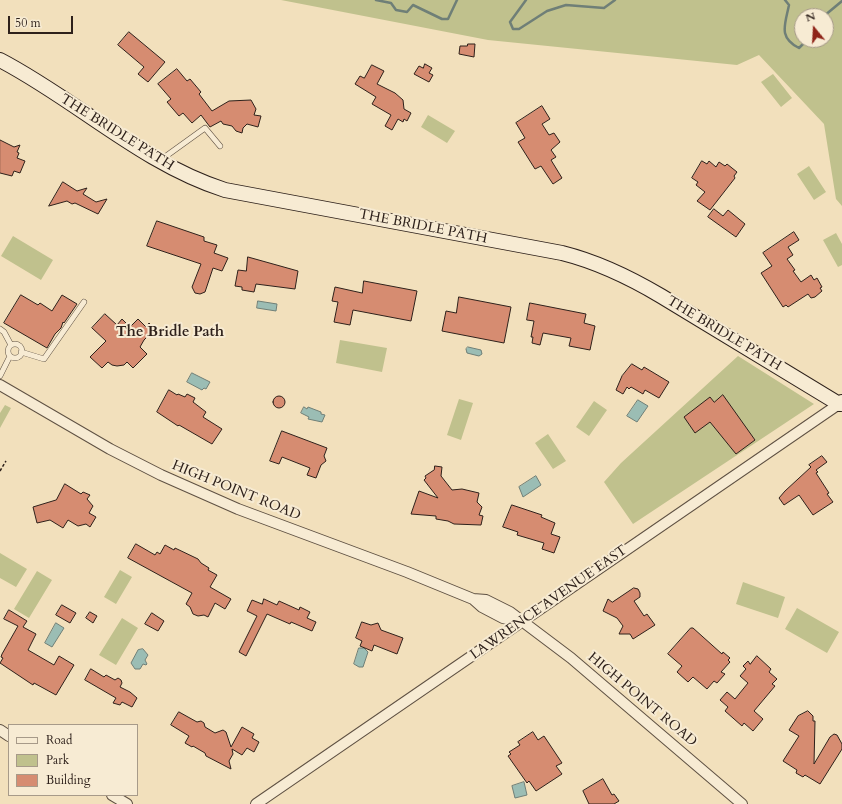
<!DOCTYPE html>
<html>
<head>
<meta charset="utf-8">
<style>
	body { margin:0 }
	#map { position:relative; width:842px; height:804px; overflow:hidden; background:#f2e0bc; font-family:Cardo,serif }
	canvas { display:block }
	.legend { position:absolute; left:8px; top:724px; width:130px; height:72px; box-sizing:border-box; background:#f7ebd3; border:1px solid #a79a89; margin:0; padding:5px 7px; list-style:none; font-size:12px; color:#2e211b }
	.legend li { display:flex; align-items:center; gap:8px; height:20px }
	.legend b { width:20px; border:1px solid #a79a89 }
	.north { position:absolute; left:794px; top:8px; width:40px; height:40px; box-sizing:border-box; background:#f7ebd3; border:1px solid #a79a89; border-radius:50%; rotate:342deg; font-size:11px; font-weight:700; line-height:16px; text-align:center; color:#2e211b }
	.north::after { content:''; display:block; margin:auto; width:14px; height:18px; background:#8f2418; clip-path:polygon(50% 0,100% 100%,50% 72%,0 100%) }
	.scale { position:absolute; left:8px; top:16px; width:65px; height:18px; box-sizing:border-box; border:2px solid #2e211b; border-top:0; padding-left:5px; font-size:12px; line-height:14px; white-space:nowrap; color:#2e211b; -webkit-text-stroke:3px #f7ebd3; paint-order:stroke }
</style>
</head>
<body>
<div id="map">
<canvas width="842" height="804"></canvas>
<ul class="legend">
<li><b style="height:5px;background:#f7ebd3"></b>Road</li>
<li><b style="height:11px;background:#c0c18d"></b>Park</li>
<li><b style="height:11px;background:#d68c71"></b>Building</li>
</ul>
<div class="north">N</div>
<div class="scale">50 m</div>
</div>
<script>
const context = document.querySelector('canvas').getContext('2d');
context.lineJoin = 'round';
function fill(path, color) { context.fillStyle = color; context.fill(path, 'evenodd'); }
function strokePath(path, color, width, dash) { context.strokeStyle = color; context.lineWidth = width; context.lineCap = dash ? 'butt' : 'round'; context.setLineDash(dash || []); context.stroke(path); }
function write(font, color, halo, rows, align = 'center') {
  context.font = font + ' Cardo,serif'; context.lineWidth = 4; context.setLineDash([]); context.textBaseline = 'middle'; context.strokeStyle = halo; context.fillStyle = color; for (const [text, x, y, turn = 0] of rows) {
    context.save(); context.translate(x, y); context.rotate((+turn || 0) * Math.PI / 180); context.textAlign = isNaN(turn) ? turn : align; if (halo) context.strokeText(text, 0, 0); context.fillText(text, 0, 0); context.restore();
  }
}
fill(new Path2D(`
	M281,0H842V206L836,199L824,124L759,55L737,65L488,40ZM802,16H826V40H802Z
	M773,74L792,98L781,107L761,82Z
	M428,115L455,131L447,143L421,127Z
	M809,166L826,192L814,200L797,174Z
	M836,233L842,244V265L838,267L823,240Z
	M13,236L53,260L41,280L1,256Z
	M340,340L387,348L382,372L336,363Z
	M738,356L814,404L633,524L604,482L621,463Z
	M459,399L473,403L461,440L447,435Z
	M594,401L607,410L589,436L576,427Z
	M5,405L11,408L0,428V413Z
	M548,434L566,461L553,469L535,443Z
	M0,553L27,569L16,587L0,578Z
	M120,570L132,577L116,604L104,597Z
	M37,571L52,580L29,618L14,609Z
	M743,582L785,597L778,618L736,604Z
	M797,608L839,632L827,653L785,629Z
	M122,618L138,628L116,665L99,655Z`), '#c0c18d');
const water = new Path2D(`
	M258,301L277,304L276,311L257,308Z
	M468,347L481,350L482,354L479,356L467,353L466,349Z
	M192,373L210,382L206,389L204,388L202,390L187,382Z
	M638,400L648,406L637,422L627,416Z
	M304,407L307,409L308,407L321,412V414L325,415L322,422L308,419L309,417L301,413Z
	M536,476L541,485L523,497L519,487Z
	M56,623L64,628L52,647L45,643Z
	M359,648H364L368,652L363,667H359L354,664Z
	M143,649L148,655L145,660L147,664L146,665L143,664L140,669H135L131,663L138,650Z
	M524,782L527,795L515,798L512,786Z`);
fill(water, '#9bbdb4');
strokePath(water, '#6f7f77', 1);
strokePath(new Path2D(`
	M376,0L391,3L396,10L407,12L413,5L442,19H448L457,0
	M526,0L510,22L513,29H519L547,11L566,5L604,8L615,0
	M785,0L789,5C785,25 778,37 799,48L807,40
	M824,16L842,1`), '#6f7f77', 2.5);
const building = new Path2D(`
	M129,32L165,62L148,82L138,74L144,67L118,45Z
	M468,44H475L474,57L459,54L460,46H467Z
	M425,64L432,68L429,73L433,75L429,82L414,74L419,66L423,68Z
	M372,65L384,71L377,84L395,93L403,100L404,109L411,113L407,121L404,119L403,122L398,119L392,130L385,126L391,115L372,104L376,97L355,84L360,76L364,78Z
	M177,69L187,81L190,79L201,92L199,94L212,111L229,101L251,100L256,109L254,115L261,116L258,127L247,124L243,128L242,133L236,131L232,126L223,124L221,121L210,127L201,115L192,123L183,113L179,116L167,102L171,99L158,84Z
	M542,106L550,119L542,124L549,135L554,133L560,142L551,150L556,157L551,160L562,178L553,184L541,166L535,169L518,142L525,138L516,123Z
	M0,140L14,147L20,145L17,152L19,153L17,158L25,161L20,173L14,171L12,176L0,173Z
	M702,161L707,164L709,161L716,167L719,162L725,166L727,164L737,172L734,176L735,178L710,210L697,201L705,192L696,185L698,182L692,178Z
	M63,182L77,191L87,188L83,194L96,202L107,199L98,214L75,203L72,204L67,201L49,206Z
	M714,209L723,216L728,210L745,224L736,237L708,217Z
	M157,221L204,237V241L217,245L214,253L228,258L222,271L213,268L205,292L200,294L195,293L192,287L201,264L147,246Z
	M794,232L799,240L788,247L793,255L787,259L795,270L793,271L801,282L811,275L814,280L817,278L822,287L820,288L822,291L815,297L811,298L808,294L788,307L786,305L783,307L761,273L772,266L763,253Z
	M248,257L298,271L295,289L256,284L254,292L242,290V287L235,286L238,270L246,271Z
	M364,281L417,291L411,321L353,310L350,325L334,322L338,302L332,301L335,287L362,293Z
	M21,295L38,305L40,303L52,311L62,295L77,304L64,323L63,322L61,328L55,334L47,348L4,323Z
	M459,297L511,307L504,343L442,331L446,311L456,313Z
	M530,303L586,314L584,323L595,326L590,350L569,346L571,338L543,333L540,345L532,343L533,337H531L534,321L527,320Z
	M105,314L117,325L122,319L130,327L138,319L146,327L149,323L155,329L144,340L140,347L147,354L133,368L127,362L124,365L117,366L112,365L108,362L102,368L90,357L106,341L92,328Z
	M632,364L642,370L644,367L669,382L659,398L645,390L643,394L631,387L629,389L627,387L623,394L616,390L622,376Z
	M169,390L177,395L178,394L185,397L187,394L195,398L193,402L206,412L203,417L222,429L212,444L179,425L178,426L157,412Z
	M723,395L755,440L736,454L710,422L695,433L684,417L710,397L714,402Z
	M273 402a6 6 0 1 1 12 0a6 6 0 1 1-12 0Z
	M282,431L327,448L324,456L326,461L321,465L316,478L307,475L310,468L282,457L279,464L270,461Z
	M822,456L827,462L816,470L818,472L816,473L829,493L827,494L833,502L813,515L799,495L784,505L779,498L785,491L811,467L809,465Z
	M435,466L442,467L441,476L452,490L462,489L479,493L477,502L482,507L479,515L483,516L481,525L454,524L448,521L436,519V516L411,514L419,491L438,498L424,480L426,478L425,476L434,470Z
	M65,484L81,494L83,492L90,495L87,499L93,506L89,513L96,517L90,527L86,524L78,526L68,520L63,528L50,520L37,523L33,507L56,500Z
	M512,505L542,515L541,517L555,523L551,534L560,537L554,553L542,549L544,543L517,535L518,532L503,527Z
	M136,544L155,555L157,552L160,554L165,545L174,550L175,548L198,559L201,563L209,568L208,570L217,575L210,587L231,599L225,609L215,603L208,617L204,615L198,616L193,614L190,607L186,604L192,593L128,558Z
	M634,588L638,589L640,593V597L634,601L644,616L647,614L655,625L633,639L630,634H619L623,626L617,618L603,611L608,599L612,602Z
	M264,599L277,605L279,601L299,610L300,607L310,612L307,618L316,622L312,631L291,622L290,624L267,614L246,656L239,652L257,616L247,611L252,600L262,604Z
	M62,605L76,613L70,623L56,615Z
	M9,610L27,621L23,627L36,634L28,650L54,665L59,656L74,665L56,695L34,683L33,685L0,663L3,658L1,657L2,654L18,626L4,619Z
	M90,612L97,616L93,623L86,618Z
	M152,613L164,621L158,631L145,624Z
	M362,622L371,625L378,623L381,630L403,638L397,654L374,645L372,651L360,646L362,641L356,638Z
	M691,628H693L722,654L723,652L730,658L728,660L730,662L721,672L725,674L717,683L714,681L707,689L693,677L688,682L677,672L682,666L668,654Z
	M757,656L771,669L769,672L777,679L772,684L775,686L754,711L763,719L753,731L744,723L742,726L725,711L728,707L720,700L727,692L735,699L748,683L740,676L746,669L743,666L748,661L750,664Z
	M91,669L104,677L106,675L115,680L118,678L121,680L122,683L120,687L130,692L137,698L132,707L122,702L120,705L113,703L116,698L85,680Z
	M808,711L813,716V721H815L814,764L830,737L834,734L837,735L842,744V749L820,784L805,775L803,777L796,773L797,770L783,761L799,736L789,730L798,716Z
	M179,712L197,722L201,721L204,723L205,727L215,733L223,730L226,732L231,747L242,727L254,734L252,738L259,742L254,752L247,748L242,755L232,749L233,754L229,761L231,769L206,756L205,753L193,746L192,747L185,743L189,736L171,725Z
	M533,732L538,740L544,736L562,763L556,766L562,774L536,791L529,781L527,783L508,756L511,754L509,752L520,745L518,742Z
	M603,779L612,795L614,794L619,801L614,804H589L583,791Z`);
fill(building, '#d68c71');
strokePath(building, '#2e211b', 1);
const lane = new Path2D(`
	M162,159L205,128L220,146
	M0,329L4,332L11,345
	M8 351a7 7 0 1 1 14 0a7 7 0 1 1-14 0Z
	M21,352L44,359L84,302
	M0,376L10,356`);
const street = new Path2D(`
	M0,385L110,449L161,475L238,509L407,572L473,599L482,607L503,618L521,622
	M473,599L486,600L510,612L571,658L742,804
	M0,730L9,736
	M112,795L127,804
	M256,804L839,404L842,406`);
const secondary = new Path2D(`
	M0,60C77,100 141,163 225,190L562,253C598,262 629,277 661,296L839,404L842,402`);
strokePath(lane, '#5f5143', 6);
strokePath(street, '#5f5143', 12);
strokePath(secondary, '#2e211b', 16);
strokePath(new Path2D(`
	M0,471L6,461`), '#2e211b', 1.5, [3, 2]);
strokePath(lane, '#f7ebd3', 5);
strokePath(street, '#f7ebd3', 10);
strokePath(secondary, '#f7ebd3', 14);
write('14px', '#2e211b', '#f7ebd3', [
	["THE BRIDLE PATH",117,133,32],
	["THE BRIDLE PATH",423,227,11],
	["THE BRIDLE PATH",724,334,31],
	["HIGH POINT ROAD",236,491,22],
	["LAWRENCE AVENUE EAST",549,603,-35],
	["HIGH POINT ROAD",642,700,40]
]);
write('bold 15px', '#2e211b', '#f7ebd3', [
	["The Bridle Path",170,333]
]);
</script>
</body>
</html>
